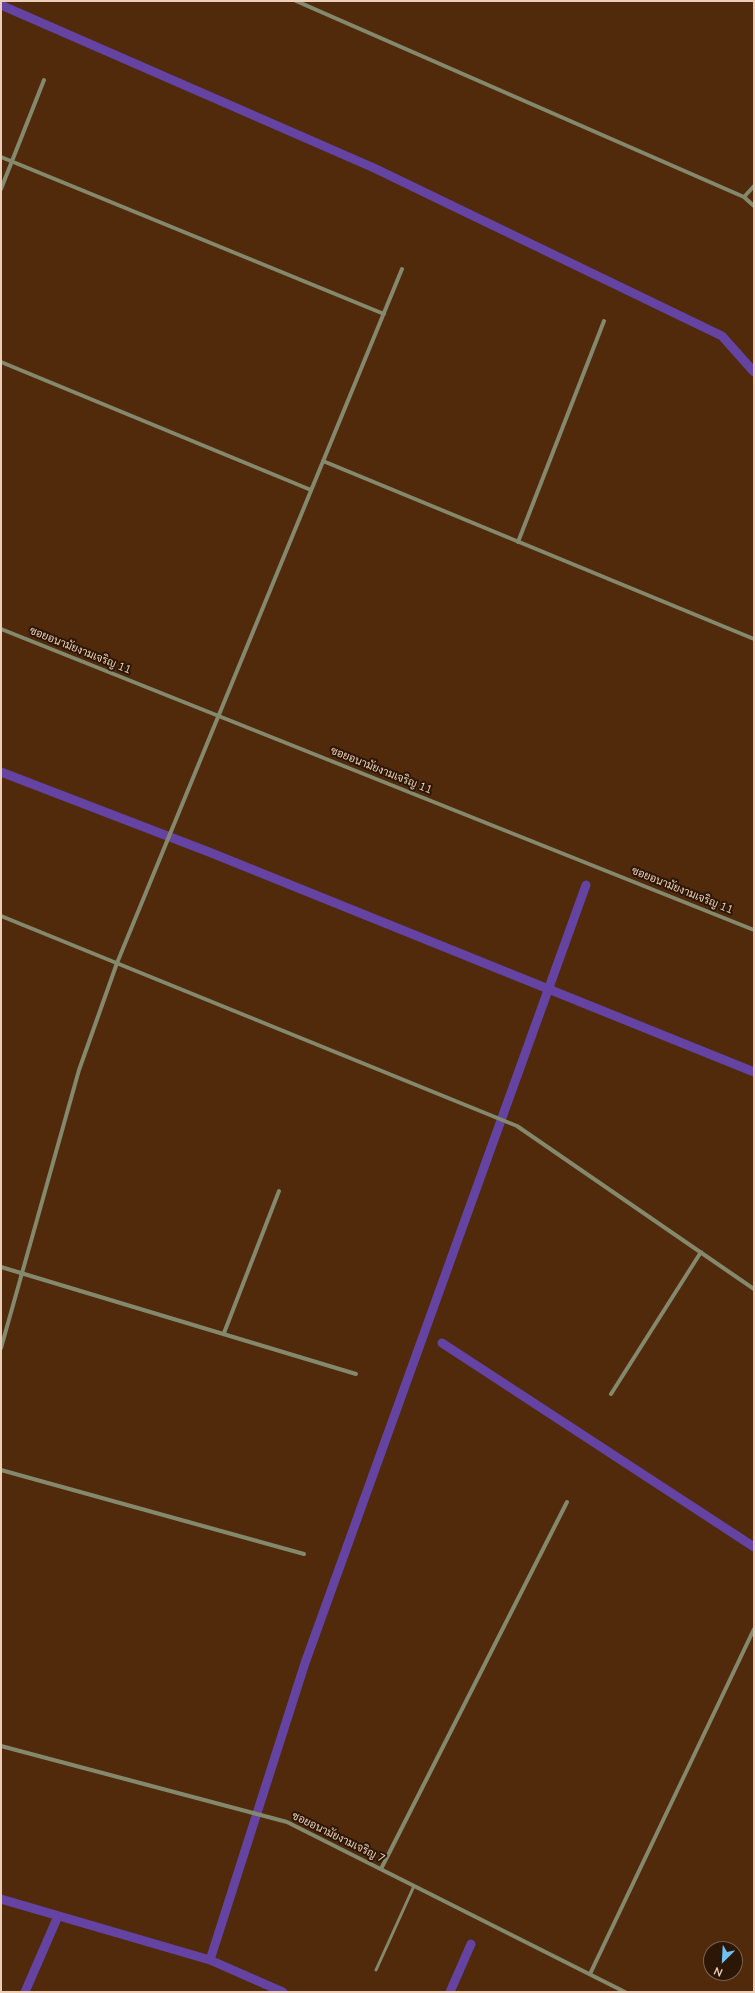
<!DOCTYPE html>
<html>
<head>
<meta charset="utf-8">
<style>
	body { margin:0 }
	#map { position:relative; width:755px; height:1993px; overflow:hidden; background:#502a0a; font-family:"Nunito Sans",sans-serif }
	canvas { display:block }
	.frame { position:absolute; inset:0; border:2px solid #ecceb9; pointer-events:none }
	.north { position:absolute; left:703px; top:1941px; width:40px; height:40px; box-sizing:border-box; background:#2c1706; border:1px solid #79604e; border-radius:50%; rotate:204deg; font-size:11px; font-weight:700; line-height:16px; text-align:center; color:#ecceb9 }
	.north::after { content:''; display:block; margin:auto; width:14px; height:18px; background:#6ec2f3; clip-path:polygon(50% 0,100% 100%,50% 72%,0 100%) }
</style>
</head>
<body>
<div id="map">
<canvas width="755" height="1993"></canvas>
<div class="frame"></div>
<div class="north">N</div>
</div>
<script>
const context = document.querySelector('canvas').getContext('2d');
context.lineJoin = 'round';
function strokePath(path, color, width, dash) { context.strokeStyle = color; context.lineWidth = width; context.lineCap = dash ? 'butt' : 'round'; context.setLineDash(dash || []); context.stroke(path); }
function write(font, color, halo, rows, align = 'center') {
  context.font = font + ' "Nunito Sans",Sarabun,sans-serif'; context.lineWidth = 4; context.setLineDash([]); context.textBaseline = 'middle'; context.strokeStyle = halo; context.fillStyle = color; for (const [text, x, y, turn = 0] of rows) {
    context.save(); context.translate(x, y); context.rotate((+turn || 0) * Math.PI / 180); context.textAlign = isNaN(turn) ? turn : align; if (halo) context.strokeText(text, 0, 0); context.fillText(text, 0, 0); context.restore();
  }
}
strokePath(new Path2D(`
	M1,5L374,168L722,336L754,372
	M1,772L209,852L754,1072
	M442,1343L754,1547
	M1,1899L210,1960L283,1992
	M210,1960L305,1663L586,885
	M25,1992L58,1916
	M450,1992L471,1944`), '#6443a3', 9);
strokePath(new Path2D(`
	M376,1970L414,1886`), '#84896d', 3);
strokePath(new Path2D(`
	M296,1L744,197
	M1,157L384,314
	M754,186L744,197L754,206
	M1,189L44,80
	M1,362L311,490
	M323,461L754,639
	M518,542L604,321
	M1,629L754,930
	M1,916L517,1126L754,1289
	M1,1267L356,1374
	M224,1333L279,1191
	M1,1348L79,1070L117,963L402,269
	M611,1394L701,1252
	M1,1470L304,1554
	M1,1746L287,1822L625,1992
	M381,1869L567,1502
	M590,1974L754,1629`), '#84896d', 4);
write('11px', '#ecceb9', '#2c1706', [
	["ซอยอนามัยงามเจริญ 11",80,651,22],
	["ซอยอนามัยงามเจริญ 11",381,771,22],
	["ซอยอนามัยงามเจริญ 11",682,891,22],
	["ซอยอนามัยงามเจริญ 7",338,1838,26]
]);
</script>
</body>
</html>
